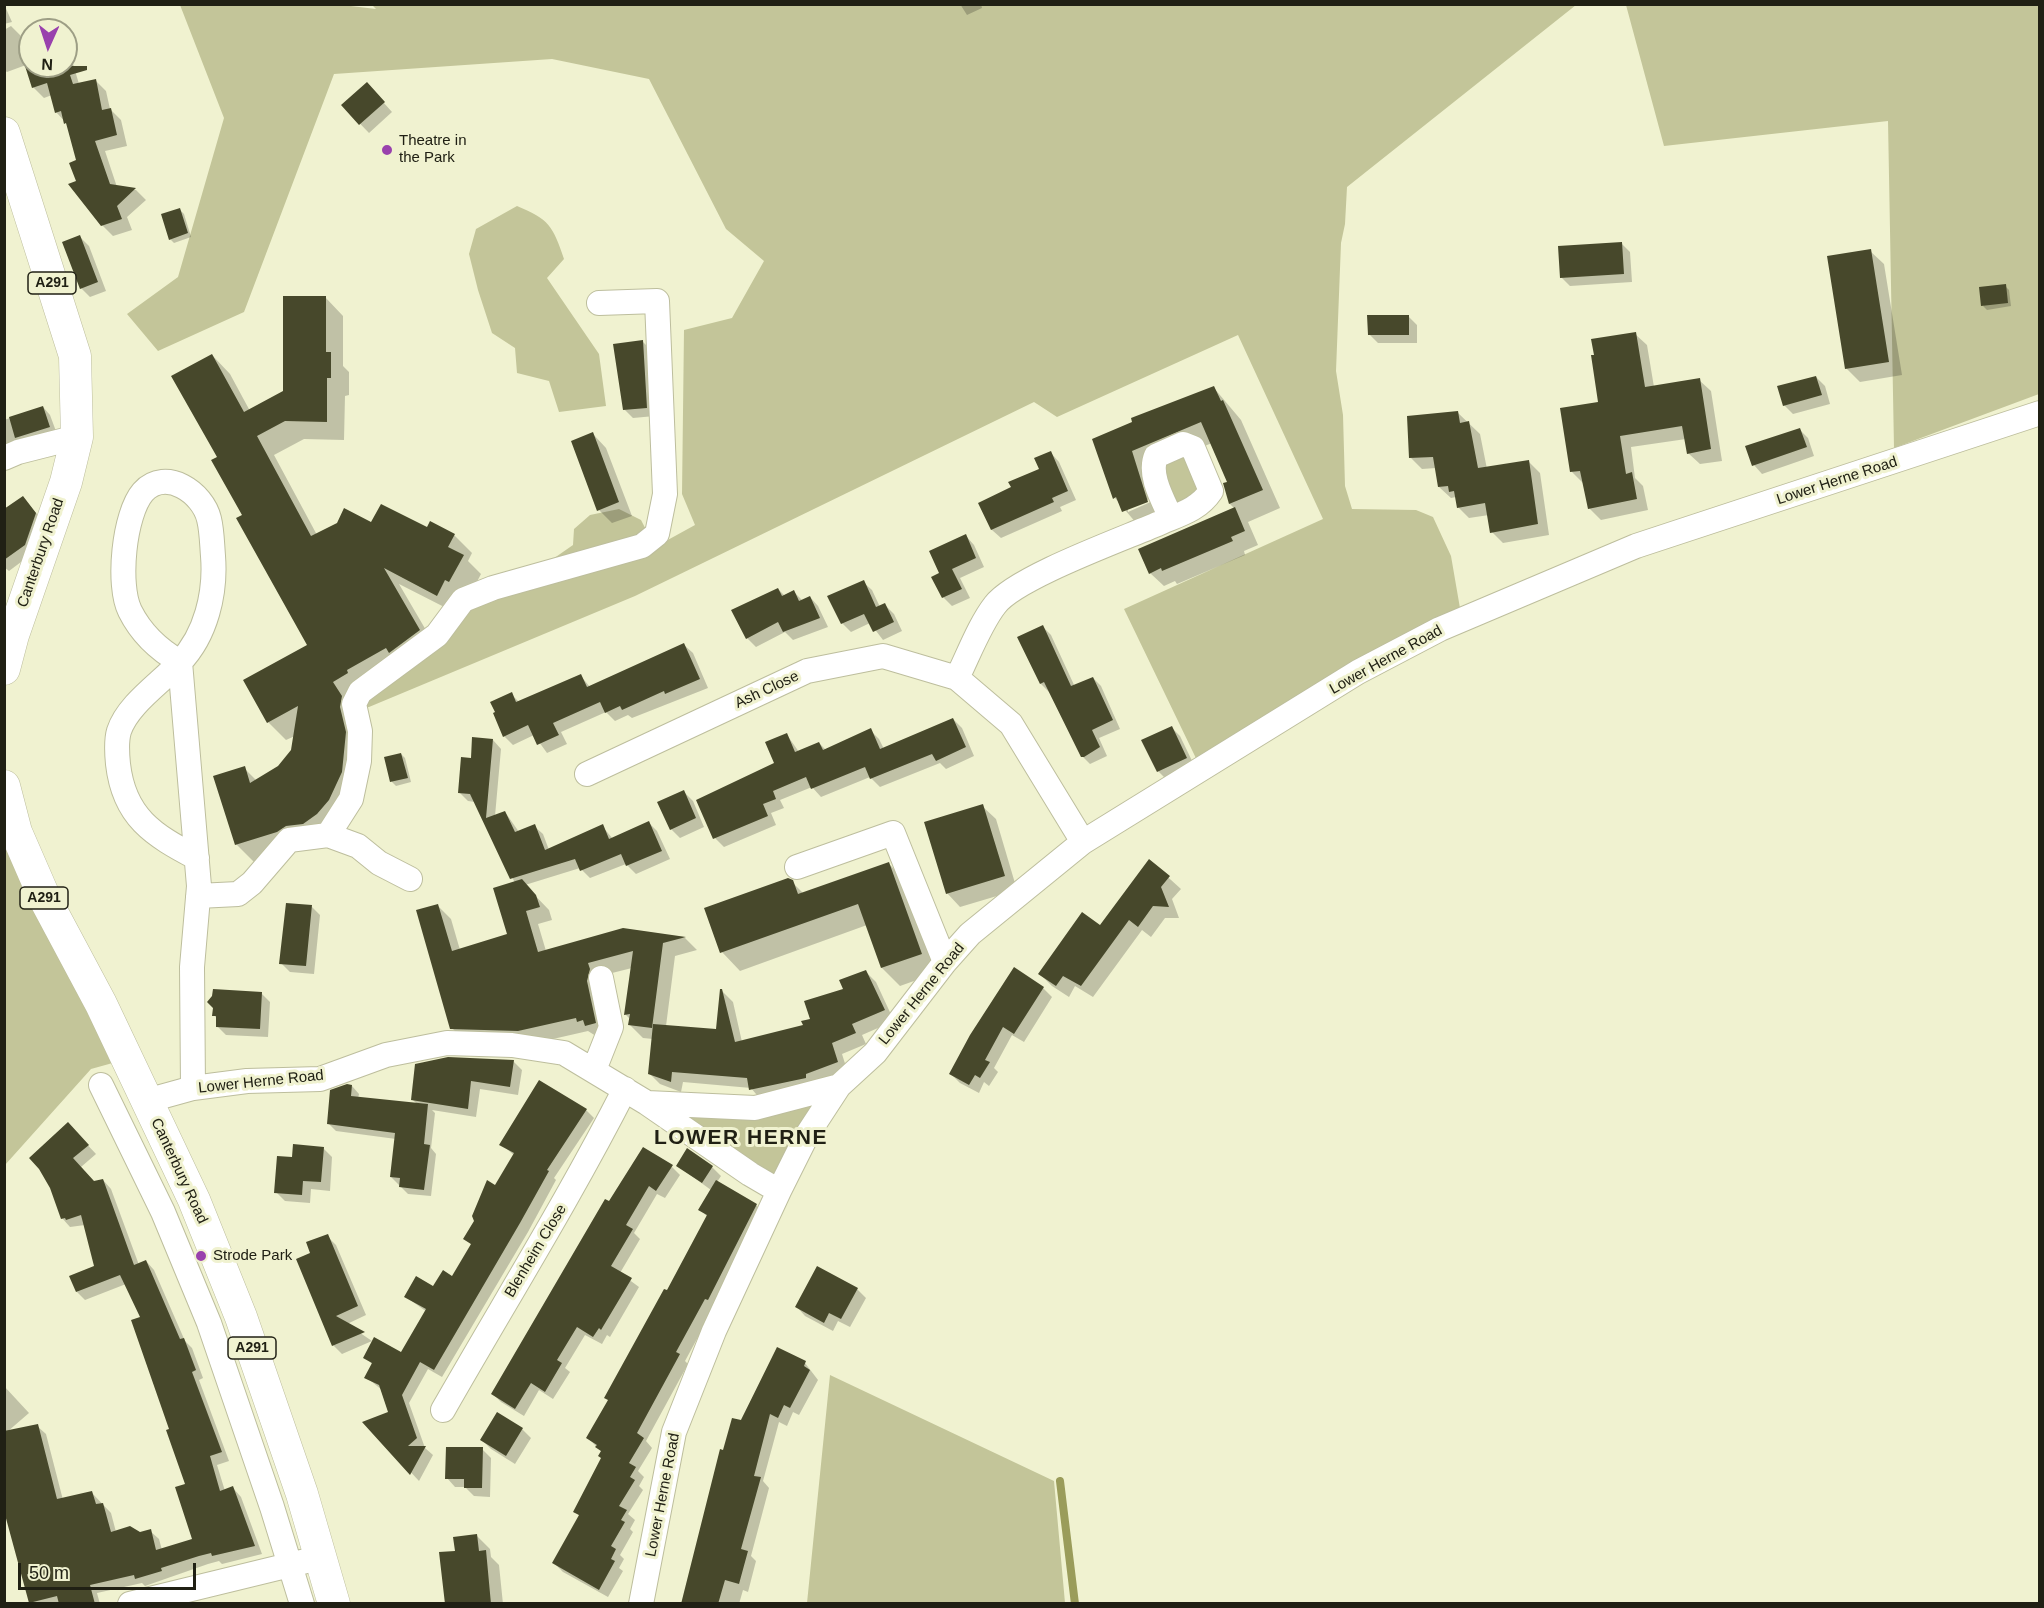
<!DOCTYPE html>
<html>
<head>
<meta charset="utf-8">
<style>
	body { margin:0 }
	#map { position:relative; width:2044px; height:1608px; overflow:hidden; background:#f0f2d0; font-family:Helvetica,sans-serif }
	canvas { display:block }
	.frame { position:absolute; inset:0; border:6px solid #202014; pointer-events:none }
	.north { position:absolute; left:18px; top:18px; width:60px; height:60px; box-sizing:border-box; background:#f0f2d0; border:2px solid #9d9e85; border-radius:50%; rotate:183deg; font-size:16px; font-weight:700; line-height:24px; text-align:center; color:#202014 }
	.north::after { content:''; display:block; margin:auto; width:21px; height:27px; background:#9941ad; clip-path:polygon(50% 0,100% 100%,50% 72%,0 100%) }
	.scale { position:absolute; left:18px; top:1563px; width:178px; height:27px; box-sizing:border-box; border:3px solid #202014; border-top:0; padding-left:8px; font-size:18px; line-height:21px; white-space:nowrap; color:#202014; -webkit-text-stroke:4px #f0f2d0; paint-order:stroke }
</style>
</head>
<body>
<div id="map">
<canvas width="2044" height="1608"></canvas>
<div class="frame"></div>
<div class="north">N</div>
<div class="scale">50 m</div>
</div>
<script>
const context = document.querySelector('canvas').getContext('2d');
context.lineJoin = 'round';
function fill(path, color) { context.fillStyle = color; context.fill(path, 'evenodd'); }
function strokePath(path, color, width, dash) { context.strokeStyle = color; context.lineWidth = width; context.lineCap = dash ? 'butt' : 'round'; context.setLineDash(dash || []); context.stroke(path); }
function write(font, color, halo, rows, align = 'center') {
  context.font = font + ' Helvetica,sans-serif'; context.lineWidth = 6; context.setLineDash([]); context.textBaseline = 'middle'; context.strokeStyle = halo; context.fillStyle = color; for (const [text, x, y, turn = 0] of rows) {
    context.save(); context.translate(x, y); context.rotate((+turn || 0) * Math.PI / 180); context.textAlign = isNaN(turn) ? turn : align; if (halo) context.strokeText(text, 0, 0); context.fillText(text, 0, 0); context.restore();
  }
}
fill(new Path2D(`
	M334,4L376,9L372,5H1576L1347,187L1345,224L1341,243L1336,371L1343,415L1345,486L1352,509L1416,510L1433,517L1451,556L1461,614L1206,779L1124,609L1323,519L1238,335L1057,417L1034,402L635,596L369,707L360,708V692L418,660L448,608L550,561L573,545L574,529L590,515L619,509L641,520L655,547L695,525L682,494L684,330L732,318L764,261L726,229L649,79L552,59L334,74L244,312L158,351L127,314L178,277L224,118L180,5Z
	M1626,5H2039V394L1894,448L1888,121L1664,146Z
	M517,206C549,219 553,226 564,259L547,278L599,354L606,406L559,412L549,381L517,373L515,348L492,333L478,290L469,254L476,229Z
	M1183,444L1211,491L1171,518L1156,456Z
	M5,786L127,1059L91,1069L5,1165Z
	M839,1086L779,1191L647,1103L755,1108Z
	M830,1375L1054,1481L1065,1603H807Z`), '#c3c599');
fill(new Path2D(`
	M4,4L12,22L4,24Z
	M960,4H981L982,8L967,15Z
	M11,26L20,35L30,56V66H66V52L71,57L79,84L95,80L106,91L110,109L121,120L127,146L105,151L117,187L136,190L146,200L127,217L132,230L113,236L102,225L77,182V161L69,126L56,112L52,95L44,98L33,87L26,65L7,72L4,70V30Z
	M375,93L392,112L369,133L343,106Z
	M180,210L184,214L191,237L174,243L170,239Z
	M80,237L89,246L106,291L90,297L81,288Z
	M1621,243L1630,252L1632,282L1570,286L1561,277Z
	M1870,251L1884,264L1902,375L1860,382L1846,368Z
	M2005,286L2009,290L2011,306L1987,310L1983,306Z
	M325,297L343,316V366L349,372V395L345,396L344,440L304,439L274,455L317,535L372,524L454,535L472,553L468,561L481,574L468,599L456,613L399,584L437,649L364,689L347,818L254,862L236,844L244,768L257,781L279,767L292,751L295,736L286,740L268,722L309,645L244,516L219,457L212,355L230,374L250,411L284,392Z
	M1408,316L1417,325V343H1378L1369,334Z
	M1635,334L1647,345L1654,387L1699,380L1711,391L1722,461L1700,464L1688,453L1686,439L1631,447L1635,478L1643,486L1648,510L1601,520L1589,508L1583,483L1572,472L1599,403Z
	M643,342L651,350L655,416L633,418L624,409Z
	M1816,377L1825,386L1830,404L1793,414L1784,405Z
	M1214,388L1241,420L1280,508L1248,522L1258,545L1244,551L1245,555L1177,584L1175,581L1164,586L1150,573L1235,509L1230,504L1229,483L1212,443L1149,469L1165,520L1142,530L1115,498L1094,440ZM1154,497L1155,500L1128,512V508Z
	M43,407L50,415L57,434L4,451V420Z
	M1457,412L1480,434L1487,469L1529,462L1540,473L1549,535L1503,543L1492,532L1489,515L1469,518L1458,507L1456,497L1451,498L1439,487L1436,468L1422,469L1411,458Z
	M1799,429L1808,438L1814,456L1762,474L1754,465Z
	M593,434L606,448L632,516L612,523L599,510Z
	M1051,453L1059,462L1076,500L1060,507L1062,511L1001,538L992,530L980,503L1013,488L1041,470Z
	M23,498L44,522L33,553L9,571L4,567V512Z
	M966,536L974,545L984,567L960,578L970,598L952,606L943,597L941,574Z
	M863,582L872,590L880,607L885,605L894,614L902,631L883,640L870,623L851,632L842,623Z
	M778,589L785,596L794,592L803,601L810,597L818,606L828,627L793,640L785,632L756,647L747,638Z
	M1043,627L1051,635L1075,687L1093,678L1101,686L1120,729L1099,738L1107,756L1090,764L1082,756L1049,692L1041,684L1019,637Z
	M684,645L693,653L708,688L632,718L628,715L615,721L606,712L561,732L567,744L547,753L534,735L513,745L504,736L511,694L519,702L580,675L590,687Z
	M953,719L962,728L974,756L946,769L940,763L880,787L870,777L821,797L812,787L780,800L784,808L771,813L776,825L724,847L715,838L698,800L776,764L787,735L799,752L819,743L826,750L870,730L879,739L884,749Z
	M1171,727L1180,736L1195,767L1167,780L1158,771Z
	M493,740L501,749L495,816L505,812L519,832L534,826L543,834L549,850L602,826L613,839L649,823L657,831L670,859L636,874L626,864L590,878L580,868L525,885L549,910L552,920L538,924L546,951L623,929L685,938L697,950L675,956L666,1026L717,1030L722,991L733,1002L742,1042L805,1026L865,971L876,982L894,1021L862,1035L866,1044L842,1054L848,1073L761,1100L751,1088L683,1082L681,1092L660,1084L649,1073L653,1039L643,1038L630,1025L631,1020L626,1015L632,968L600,976L599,1038L588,1031L531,1044L465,1041L452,1028L438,906L451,919L460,950L509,935L515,883L475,802L468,801L459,792L472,759Z
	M401,754L405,758L411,782L396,786L392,782L386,759Z
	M684,792L693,801L704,827L680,838L671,829Z
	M982,806L996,819L1017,890L960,907L947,893Z
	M1150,861L1181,889L1172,899L1179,918H1165L1151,937L1142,930L1093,997L1075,986L1069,997L1052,986L1040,974L1101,927Z
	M889,864L907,882L939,972L900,986L882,968L867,925L740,971L722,952L792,882L804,894Z
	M311,906L320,915L314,974L290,972L281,963Z
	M1043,988L1052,997L1024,1042L1012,1035L994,1068L998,1072L989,1086L984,1082L979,1093L960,1083L951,1074Z
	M261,993L270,1002L268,1037L226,1035L217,1026L218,1020L214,1015Z
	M513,1061L522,1070L518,1095L480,1089L476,1117L432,1110L435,1113L431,1148L436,1154L431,1196L408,1194L391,1177L396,1139L336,1131L329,1124L352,1086L359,1094L358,1099L418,1105L413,1100Z
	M586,1110L594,1118L554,1178L556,1180L528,1232L442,1377L428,1369L409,1403L425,1448L433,1455L419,1481L365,1423L390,1413L382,1390L366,1377L373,1365L365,1357L401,1354L427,1312L406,1297L434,1288L453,1278L472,1245L465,1239L515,1156L501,1144Z
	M68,1124L96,1154L81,1167L95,1183L103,1180L111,1189L139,1265L146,1261L154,1270L185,1341L192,1348L203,1378L199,1380L229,1461L217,1465L225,1491L233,1488L241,1497L262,1554L222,1564L219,1561L208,1564L145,1586L142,1583L97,1593L100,1604H32L4,1505V1386L29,1413L7,1432L37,1426L46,1434L63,1500L92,1493L111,1513L116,1532L140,1534L150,1531L159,1539L162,1550L193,1540L186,1485L142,1318L126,1284L85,1300L77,1292L95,1267L85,1225L70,1227L62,1218Z
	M323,1148L332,1157L330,1191L311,1189L310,1203L285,1201L276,1192L294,1159Z
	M678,1166L712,1167L721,1176L717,1182L756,1205L765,1214L685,1361L688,1364L646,1441L652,1448L638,1471L644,1477L639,1486L643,1490L628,1514L635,1520L630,1529L633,1532L620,1555L624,1559L619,1568L623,1571L608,1597L563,1572L554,1563L580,1516L575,1512L603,1459L602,1452L588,1438L708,1217L700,1210L711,1190Z
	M672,1167L680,1175L665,1198L657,1194L634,1233L640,1239L620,1273L639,1287L610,1337L607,1335L602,1344L585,1335L565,1368L570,1372L553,1399L539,1390L524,1416L501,1402L493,1394L610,1203Z
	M327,1236L336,1245L366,1315L347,1324L372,1341L342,1354L333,1345L312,1254Z
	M857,1289L866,1298L850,1327L838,1321L833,1331L805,1316L797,1307Z
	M778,1349L805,1363L818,1380L799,1415L793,1412L787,1426L779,1422L763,1481L769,1488L751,1556L756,1561L748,1592L743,1590L739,1604H683L724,1452Z
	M522,1429L531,1438L515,1464L491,1449L482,1440Z
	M482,1449L491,1458L490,1497L474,1496L465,1487H455L447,1478Z
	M476,1535L490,1549L491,1557L499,1565L503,1604H446L456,1552Z`), '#0003');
strokePath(new Path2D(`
	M1060,1481L1075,1604`), '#9a9c5a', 8);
fill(new Path2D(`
	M25,66H87V70L70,75L73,84L96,79L102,110L111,108L117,135L95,141L110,184L136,188L117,206L122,219L101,226L68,184L76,181L69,163L76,160L66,123L64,124L61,111L55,113L47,83L32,88Z
	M367,82L385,102L359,125L341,105Z
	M180,208L188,233L169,240L161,214Z
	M80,235L98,282L80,289L62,242Z
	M1622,242L1624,274L1560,278L1558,246Z
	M1871,249L1889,362L1845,369L1827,256Z
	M2006,284L2008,303L1981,306L1979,287Z
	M283,296H326V352H331V378H327V422L285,421L257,436L311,536L337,523L344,508L371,522L381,504L427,527L430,521L455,534L448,547L464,555L449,582L445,580L437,596L384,568L420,630L389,653L386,648L347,670L348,673L333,682L342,696L340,707L346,732L342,772L329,800L317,814L303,824L286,826L277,832L235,845L213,776L245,766L250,783L278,766L291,750L298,706L267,723L243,680L307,645L236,518L242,515L211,460L217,457L171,376L212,354L244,412L283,391Z
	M1367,315H1409V335H1368Z
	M1636,332L1645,387L1700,378L1711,449L1687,454L1682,426L1620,436L1626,474L1632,472L1637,499L1588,509L1580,471L1570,472L1560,408L1598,402L1591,355H1594L1591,339Z
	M643,340L647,408L623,410L613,344Z
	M1816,376L1822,395L1783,406L1777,386Z
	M1214,386L1221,401L1223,400L1263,490L1229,504L1223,483L1227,482L1201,422L1132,451L1148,502L1122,512L1116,497L1113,499L1092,439L1132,422L1131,418Z
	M43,406L50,427L15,438L9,417Z
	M1458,411L1460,423L1469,421L1478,468L1529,460L1538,524L1490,533L1485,503L1457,508L1454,491L1449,492L1448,486L1438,487L1433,457L1409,458L1407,416Z
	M1800,428L1807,447L1752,466L1745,446Z
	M593,432L619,502L597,511L571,441Z
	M1051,451L1068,491L1052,498L1054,502L991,530L978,503L1011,487L1008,482L1039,469L1034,458Z
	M23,496L36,513L25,545L4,560V509Z
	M1235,507L1245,531L1231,537L1233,541L1162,571L1161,568L1149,574L1138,549Z
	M966,534L976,558L952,569L962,589L942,598L931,577L939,573L929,551Z
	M864,580L876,607L885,603L894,622L873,632L864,614L841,624L827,596Z
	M778,588L782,596L794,590L799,601L810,596L820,618L783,632L778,622L746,639L731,610Z
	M1043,625L1071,686L1093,677L1113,720L1092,730L1100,747L1084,757H1081L1044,682L1040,684L1017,637Z
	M684,643L700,679L665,694L664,691L622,710L620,706L605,713L600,702L553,723L559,735L537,745L528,725L503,737L493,713L495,712L490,702L512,692L516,702L581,674L587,687Z
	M953,718L966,747L936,761L932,754L870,779L865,767L811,789L806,777L773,791L776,799L763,804L768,816L713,839L696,800L774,763L765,742L787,733L795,752L819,742L823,750L871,728L880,749Z
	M1172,726L1187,758L1157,772L1141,740Z
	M472,737L493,739L486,818L505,811L515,832L535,824L545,850L603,824L609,839L649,821L662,851L626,866L621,854L580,871L575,859L510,879L470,794L458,793L461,757L471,758Z
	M401,753L408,778L390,782L384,757Z
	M684,790L696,818L670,830L657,802Z
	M983,804L1005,876L946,894L924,822Z
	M1149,859L1170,876L1161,887L1169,907L1153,906L1138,927L1129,920L1081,986L1063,976L1056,986L1038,974L1082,912L1100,925Z
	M889,862L922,954L881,968L858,904L720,953L704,908L788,878L793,880L798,894Z
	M522,879L536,895L540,907L526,911L538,952L623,928L686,937L663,943L652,1028L628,1025L630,1014L624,1015L633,951L588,963L590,969L587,981L596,1023L585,1026L583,1020L577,1022L576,1018L518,1031L450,1029L416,910L438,904L452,951L507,934L493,888Z
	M286,903L312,905L306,966L279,964Z
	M1014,967L1044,987L1014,1034L1003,1027L985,1060L990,1062L980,1078L975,1075L969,1085L949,1074L970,1035Z
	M866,970L885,1010L852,1024L856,1033L832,1043L838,1062L806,1074V1078L749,1090L747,1078L672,1072L671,1082L648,1074L653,1024L716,1029L720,989H722L735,1042L803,1025L801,1021L810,1019L804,1001L843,989L839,980Z
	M213,989L262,992L260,1029L216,1027V1016H212L213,1008L207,1002L212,996Z
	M448,1057L514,1060L510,1087L471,1081L468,1109L411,1100L415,1064Z
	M539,1080L587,1109L547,1170L549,1171L520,1223L434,1370L420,1362L402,1395L417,1438L408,1446H426L410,1475L362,1422L388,1412L379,1385L364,1378L372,1363L363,1358L374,1337L401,1352L426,1309L404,1297L416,1276L433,1286L443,1270L452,1276L471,1244L463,1239L474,1221L472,1216L487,1180L495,1185L514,1153L499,1145Z
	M347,1084L352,1085L351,1096L428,1104L424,1144L430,1145L424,1190L399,1187L400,1178L390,1177L395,1133L327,1124L330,1090Z
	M68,1122L89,1145L73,1158L94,1181L103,1179L134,1265L146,1260L180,1339L184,1338L196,1370L192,1372L222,1452L210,1456L220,1491L233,1486L255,1546L212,1556L211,1553L199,1556L161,1568L162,1571L135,1579L134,1575L90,1585L95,1604H59L57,1596L29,1603L4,1511V1431L38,1424L57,1499L92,1491L96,1504L103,1503L111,1532L130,1526L140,1532L151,1529L156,1550L192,1539L175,1487L185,1484L166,1430L169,1429L131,1320L140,1317L120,1275L76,1292L69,1276L94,1266L81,1215L66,1220L65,1218L61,1219L50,1188L39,1169L29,1158Z
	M293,1144L324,1147L321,1182L303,1181L302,1195L274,1193L277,1156L292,1157Z
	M643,1147L673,1165L656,1191L649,1186L626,1225L633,1229L611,1266L632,1278L601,1330L599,1328L593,1337L577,1327L557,1360L562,1363L545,1392L531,1383L515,1409L491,1394L605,1199L609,1201Z
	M687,1148L713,1166L702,1183L676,1166Z
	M716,1180L757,1204L708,1300L705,1299L676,1352L680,1354L637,1433L644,1438L629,1463L636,1467L630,1477L635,1480L619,1506L627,1510L621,1520L625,1522L611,1546L616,1549L611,1559L615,1561L599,1590L552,1563L579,1515L573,1512L601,1458L598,1456L601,1451L595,1447L597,1445L586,1438L608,1400L604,1398L664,1289L667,1290L707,1215L698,1210Z
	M328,1234L358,1306L336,1316L365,1332L332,1346L296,1259L310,1253L306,1242Z
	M817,1266L858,1288L841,1319L829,1313L824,1323L795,1307Z
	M777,1347L806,1361L804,1366L810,1370L790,1408L784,1405L778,1418L770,1414L754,1476L761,1477L741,1549L748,1551L739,1584L725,1580L718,1604H681L720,1449L723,1450L732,1418L741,1420Z
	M497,1412L523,1428L506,1456L480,1440Z
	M446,1447H483L482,1488H464V1479H445Z
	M477,1534L479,1551L486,1550L491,1604H445L439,1552L455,1551L453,1537Z`), '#47482b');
const minor = new Path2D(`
	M4,458L18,452L77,437
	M957,678C968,656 980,624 995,605C1016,577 1126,538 1162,522C1181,514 1199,509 1211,491L1193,448L1183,444L1156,456C1148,475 1163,500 1171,518
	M587,774L807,671L883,656L957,678L1011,724L1083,842
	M328,835L358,846L379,863L410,879
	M797,867L893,833L945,962
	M198,896L238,894L252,883L289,840L328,835L351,799L359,761L360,731L354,704L360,692L437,635L463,600L493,588L642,546L657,534L665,494L657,301L599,303
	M594,1070L611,1027L601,978
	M101,1085L163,1212L209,1323L272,1507L302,1604
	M193,1088L192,967L199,886L180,662C206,635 216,593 213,556C212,544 212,531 209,519C203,493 166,467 143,492C124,514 117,585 130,611C141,633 159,650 180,662C161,683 128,704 119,731C116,741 117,754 118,764C124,817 153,835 197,858
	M146,1101L193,1088L247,1081L320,1079L386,1055L447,1043L512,1045L564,1053L647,1103L750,1174L779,1191
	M647,1103L755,1108L839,1086L875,1053L945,962L970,934L1083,842L1358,672L1440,629L1636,546L2040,413
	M443,1410C504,1303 569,1199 625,1089
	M130,1604L306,1561
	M641,1604L674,1432L714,1331L779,1191L807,1135L839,1086`);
const major = new Path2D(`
	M4,133L75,356L77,437L66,482L13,635L4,669
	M4,786L16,832L46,901L101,1004L194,1200L241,1317L302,1494L334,1604`);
strokePath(minor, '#bdbe9d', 26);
strokePath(major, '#bdbe9d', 33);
strokePath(minor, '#fff', 24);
strokePath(major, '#fff', 32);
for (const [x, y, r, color] of [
	[387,150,6,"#9941ad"],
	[201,1256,6,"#9941ad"]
]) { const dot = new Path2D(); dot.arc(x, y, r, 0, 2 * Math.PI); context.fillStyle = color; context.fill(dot); strokePath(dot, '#f0f2d0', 2); }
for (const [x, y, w] of [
	[52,283,48],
	[44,898,48],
	[252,1348,48]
]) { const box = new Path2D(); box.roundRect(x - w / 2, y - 11, w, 22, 4.5); context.fillStyle = '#f0f2d0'; context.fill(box); strokePath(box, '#202014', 1.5); }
write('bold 14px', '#202014', null, [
	["A291",52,283],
	["A291",44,898],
	["A291",252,1348]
]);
write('15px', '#202014', '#f0f2d0', [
	["Theatre in",399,141],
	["the Park",399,158],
	["Strode Park",213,1256]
], 'left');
write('15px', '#202014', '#f0f2d0', [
	["Lower Herne Road",1837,481,-18],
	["Canterbury Road",41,553,-71],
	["Lower Herne Road",1386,660,-29],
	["Ash Close",767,690,-25],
	["Lower Herne Road",922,994,-51],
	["Lower Herne Road",261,1082,-6],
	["Canterbury Road",179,1171,65],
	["Blenheim Close",536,1251,-59],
	["Lower Herne Road",663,1495,-79]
]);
context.letterSpacing = '1.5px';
write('bold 21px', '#202014', '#f0f2d0', [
	["LOWER HERNE",741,1138]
]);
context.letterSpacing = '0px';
</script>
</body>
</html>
